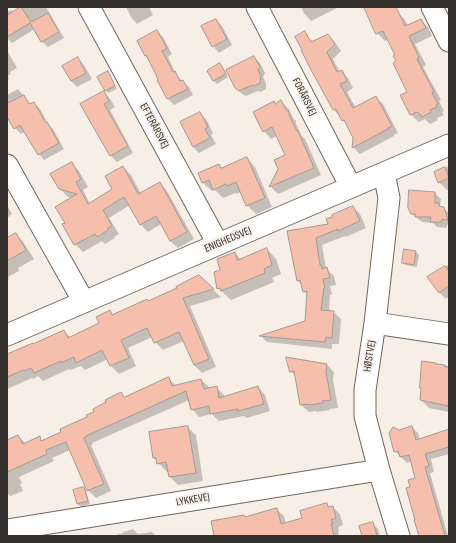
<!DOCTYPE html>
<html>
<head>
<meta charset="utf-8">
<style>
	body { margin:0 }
	#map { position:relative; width:456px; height:543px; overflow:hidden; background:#f7efe6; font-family:"Sofia Sans Condensed",sans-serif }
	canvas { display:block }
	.frame { position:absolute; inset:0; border:8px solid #34312e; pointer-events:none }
</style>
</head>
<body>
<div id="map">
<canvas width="456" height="543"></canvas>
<div class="frame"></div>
</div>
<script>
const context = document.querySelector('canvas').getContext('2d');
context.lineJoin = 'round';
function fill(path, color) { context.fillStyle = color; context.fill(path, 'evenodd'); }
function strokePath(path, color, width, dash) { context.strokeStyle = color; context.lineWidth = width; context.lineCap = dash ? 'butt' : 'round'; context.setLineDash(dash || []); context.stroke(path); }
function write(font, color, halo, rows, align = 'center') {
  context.font = font + ' "Sofia Sans Condensed",sans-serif'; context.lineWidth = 3.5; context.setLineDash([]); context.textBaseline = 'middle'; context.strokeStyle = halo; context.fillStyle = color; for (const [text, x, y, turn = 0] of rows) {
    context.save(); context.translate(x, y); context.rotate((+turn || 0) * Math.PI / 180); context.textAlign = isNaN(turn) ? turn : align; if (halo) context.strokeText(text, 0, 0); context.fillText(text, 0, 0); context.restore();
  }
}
fill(new Path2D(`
	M22,7H46L64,38L48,47L42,42L35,29L12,43L7,38V12L11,10L14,13Z
	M126,7H149L153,15L137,24L131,17Z
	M301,7H339L311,21L304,13Z
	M364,7H393L405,20L408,26L421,20L428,27L432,36L415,44L426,65L423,67L441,100L439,101L444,111L442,112L444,115L437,118L438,120L430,124L425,119L419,122L411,115L402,96L409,92L397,62L396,55L388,39L385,41L377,33L367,10Z
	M216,20L222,26L232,45L219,53L213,46Z
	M157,31L163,37L172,54L168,57L176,74L182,81L189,87L193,95L174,105L168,99L158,81L160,80L150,60L145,56Z
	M304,33L313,42L328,35L335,42L341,51L333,59L340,72L341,71L348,78L353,88L347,92L356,108L376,97L383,104L398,133L394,135V136L360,154L353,147L354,137L347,125L334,110Z
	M7,50L17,68L10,72L11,74L8,76L9,79L7,80Z
	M254,57L260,63L265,73L263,77L266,83V89L261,92L258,91L246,96L242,94L236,88Z
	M78,59L84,65L92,79L77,87L71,81Z
	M220,64L223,67L228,77L217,84L214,81L209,71Z
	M107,72L110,75L117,89L108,93L106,90Z
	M18,89L31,105L34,103L40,109L48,124L53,129L64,149L44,160L39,154L25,132L21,134L15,128L7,115V95Z
	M104,92L110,99L115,107L110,110L133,153L117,162L111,156L82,104Z
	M281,102L289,109L293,118L296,121V124L302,136L305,139L321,175L278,194L271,187L286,156L277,136L271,139L264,131L274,103L275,104Z
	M200,113L206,119L213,133L211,135L216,144L199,153L193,147Z
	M247,158L255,167L272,207L256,214L247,205L241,192L236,194L235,193L223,198L215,190L212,191L203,183L199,173L219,165L222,168Z
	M71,163L79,171L88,187L83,190L90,204L113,189L123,167L131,175L141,194L160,183L167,191L194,239L178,248L170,241L161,224L148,232L140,224L130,205L109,218L119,234L114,237L115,238L105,244L102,241L83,252L75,244L66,223L73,198L68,197L60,189Z
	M449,166V190H447L439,182L435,172Z
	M435,193L441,199L440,206L449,213V225H447V228L437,227L433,223L422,222L411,213Z
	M7,205L12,214L7,218Z
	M353,207L360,214L366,228L346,237L345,236L322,245L326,269L334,276L336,285L330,286L332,294L330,295L329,312H334L341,319L339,344H332V349L267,342L261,336L306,322L308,295L304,292L303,286L297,280L289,232L329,225Z
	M16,234L24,243L34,259L18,268L19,271L8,277L9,279L7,280V239Z
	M267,249L276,259L281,274L272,278L274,282L231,300L218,288L221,270L235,253L241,260Z
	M405,251L416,252L419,255L417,267L405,265L403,263Z
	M449,264V296L446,299L440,293L429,278Z
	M199,277L221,297L190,306L216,367L202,373L194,365L184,341L163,350L155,342L152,337L128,348L136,366L119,374L111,366L108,359L85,370L81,366L70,370L69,369L43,381L38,376L33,379L32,378L7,389V359L33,345L64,331L70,337L100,324L110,311L114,316L148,302L178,289Z
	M423,362L449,366V412L429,408L421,400Z
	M327,365L334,372L333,380L338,408L330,409V410L317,412L316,411L309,412L301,405L296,377L291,371Z
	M168,378L176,386L201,380L209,387V389L216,387L224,395V397L258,387L265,395L270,411L247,418L244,416L219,421L212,414L199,417L192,409L189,400L92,443L93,444L91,445L111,491L96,498L88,490L70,450L52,458L54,461L19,477L22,483L20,484L23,491L10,496L7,493V441L18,436L26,444L39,438L43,441L63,433L89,418L121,393L125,398Z
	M187,427L196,435L203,481L178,485L170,477L169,472H167L154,458Z
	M412,427L418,433L420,440L449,430V454L431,459L434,472L430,473L448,536H425L411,488L416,479L412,461L407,463L395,451L399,431Z
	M83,488L86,491L90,504L81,507L78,504L74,491Z
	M326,504L330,508L332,507L340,514L343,525L338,527L339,531L338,532L339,536H215L246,518L276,509L284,516L286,524L303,519Z
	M372,523L378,529L380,536H363Z
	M133,529L138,534L152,532L156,536H113L123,533V532Z`), '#0003');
const building = new Path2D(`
	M20,7H21L31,22L48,13L59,32L41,42L30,23L7,37V16Z
	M364,7H396L405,26L421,19L426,28L409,36L419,58L417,59L434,92L432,93L438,104L436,105L437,107L430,110L431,112L422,117L419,113H418L417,112L410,115L400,95L407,92L393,63L396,61L393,56L395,55L383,31L376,34Z
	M216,19L227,39L212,47L201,26Z
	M157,30L167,48L162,51L173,72L175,71L180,81L183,80L188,89L167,99L157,80L158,79L146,55L145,56L137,41Z
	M305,31L311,42L328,34L335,44L327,52L337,72L342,70L347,81L340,84L353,108L376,96L392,126L388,128V129L352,148L353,138L344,120L342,121L336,109L333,110L310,68L301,50H302L295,37Z
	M254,56L260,67L258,70L261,76L260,83L254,86L252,85L239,91L235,88L226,70Z
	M78,57L86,73L71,81L62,66Z
	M220,63L226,74L213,81L207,71Z
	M108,71L115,86L105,91L97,77Z
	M104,91L109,101L104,104L128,146L110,156L80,104Z
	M24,95L29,104L34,102L46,123L47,122L59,143L38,155L20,125L14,129L7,117V104Z
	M281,100L286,110L289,112V115L297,131H298L314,168L269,187L278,169L274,160L285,155L272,127L263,132L253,112L274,101L275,104Z
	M200,112L208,127L205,129L210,138L193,147L180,122Z
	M247,157L265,198L246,206L236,182L227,186L226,184L213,190L209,180L202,183L198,173L219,164L221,168Z
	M72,162L81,179L76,182L88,204L112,189L105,176L123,166L138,194L160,182L187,232L170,241L156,216L140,225L124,197L103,210L112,226L107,229L108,230L97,237L95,234L74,245L62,224L65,223L55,207L77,194L59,189L50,174Z
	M445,167L449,178L438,183L434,172Z
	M409,190L435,192V203H439V206L444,207L448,220L442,219L441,222H430L431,217H415V214H411L408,208Z
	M353,206L360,221L338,231V229L316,238L320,265H321L322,269L327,267L330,278L323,279L325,288H324L321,310L334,311L332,338L326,337L325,342L259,336L305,321L307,291L303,292L300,280L297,281L287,231L328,224L326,219L332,217V215Z
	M16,233L26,250L7,261V238Z
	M267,248L272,265L264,269L265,273L221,291L220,288L217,289L214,272L220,270L217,259L235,252L237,260Z
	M404,249L416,251L414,265L402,263Z
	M445,266L449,271V286L439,293L427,277Z
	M199,275L214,289L183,298L209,359L194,365L179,332L154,343L147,328L121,340L129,358L110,366L102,350L76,363L74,357L61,363V361L34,373L31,368L24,371L23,370L7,377V354L33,343V344L64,330L68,338L99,323L96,317L110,310L112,315L147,299L148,301L177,288L176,287Z
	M286,357L327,364L326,372L331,400L322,401L323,403L309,405L308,404L300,405L294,371L290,372Z
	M422,361L436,363V364L445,365V367H449V398L448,406L420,400L421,388H420Z
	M169,377L172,386L201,379L204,389L217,386L219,398L258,386L264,404L238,411V409L210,414L209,406L191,410L186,391L86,436V437L84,438L104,484L87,491L66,442L46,450L47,454L7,472V440L18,435L23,444L40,436L41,441L61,432L60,429L87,417L86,415L94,412L93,409L106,402L105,400L121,392L124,397Z
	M188,426L196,473L169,477L166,462L157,464L156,458H153L149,432Z
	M412,426L416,440L449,429V447L425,454L429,466L425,467L445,536H419L414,520H415L406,488L410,487L408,480L415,478L409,455L400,457L398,451L394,452L389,433L393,427L399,430Z
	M84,487L88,501L77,504L73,490Z
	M327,503L328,507L333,506L336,518L331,520L333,524H331L334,536H214L211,521L244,515L245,517L276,508H277L281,524L302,518L300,511Z
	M373,522L377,536H362L359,526Z`);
fill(building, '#f6bfac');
strokePath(building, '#a49995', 1);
const minor = new Path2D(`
	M89,7L218,244
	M257,7L351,187
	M432,7L449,41
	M7,165L84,302
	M384,173L389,198L375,323L365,390V416L379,470L399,536
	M375,323L449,334
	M7,335L449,145
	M7,530L379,470`);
strokePath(minor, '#6f6860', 23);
strokePath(minor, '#fff', 21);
write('11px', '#34312e', '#f7efe6', [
	["FORÅRSVEJ",304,97,63],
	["EFTERÅRSVEJ",154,126,62],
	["ENIGHEDSVEJ",228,240,-23],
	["HØSTVEJ",370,356,-81],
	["LYKKEVEJ",193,500,-10]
]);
</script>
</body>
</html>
